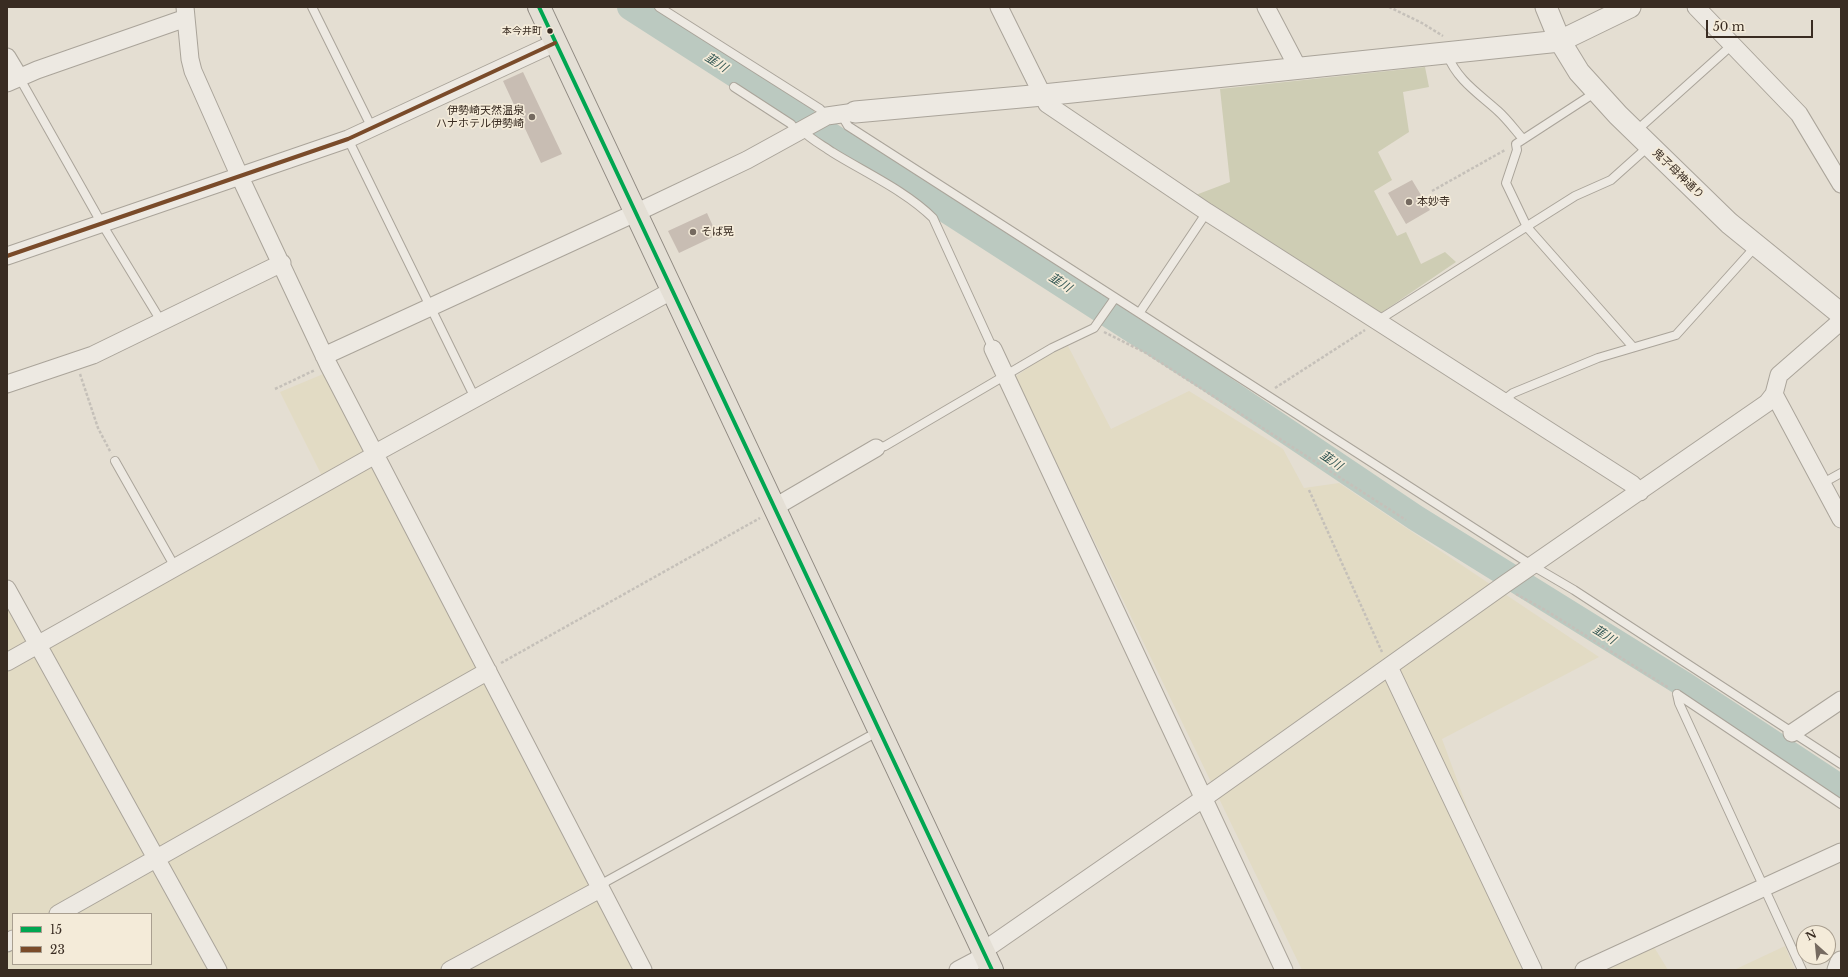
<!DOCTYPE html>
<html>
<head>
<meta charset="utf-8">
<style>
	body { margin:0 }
	#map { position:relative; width:1848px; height:977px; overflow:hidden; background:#e4ded2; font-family:"Libre Baskerville",serif }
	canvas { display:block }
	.frame { position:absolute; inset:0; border:8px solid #392c22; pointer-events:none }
	.legend { position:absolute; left:12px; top:913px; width:140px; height:52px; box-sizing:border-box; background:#f4ebd9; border:1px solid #a99f90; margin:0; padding:5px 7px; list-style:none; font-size:12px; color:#392c22 }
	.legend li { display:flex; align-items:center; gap:8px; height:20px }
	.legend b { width:20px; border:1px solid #a99f90 }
	.north { position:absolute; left:1796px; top:925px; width:40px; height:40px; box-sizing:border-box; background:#f4ebd9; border:1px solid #a99f90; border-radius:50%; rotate:333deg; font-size:11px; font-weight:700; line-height:16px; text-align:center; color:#392c22 }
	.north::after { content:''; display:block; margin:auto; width:14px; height:18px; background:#756a60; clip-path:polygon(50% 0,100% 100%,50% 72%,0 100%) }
	.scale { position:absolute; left:1706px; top:20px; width:107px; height:18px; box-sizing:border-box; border:2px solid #392c22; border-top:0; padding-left:5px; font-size:12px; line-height:14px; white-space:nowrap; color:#392c22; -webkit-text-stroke:3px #f4ebd9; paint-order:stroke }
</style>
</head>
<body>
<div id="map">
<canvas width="1848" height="977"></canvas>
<div class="frame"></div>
<ul class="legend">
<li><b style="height:5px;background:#00a651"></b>15</li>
<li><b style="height:5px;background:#7a4b2a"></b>23</li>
</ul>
<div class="north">N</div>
<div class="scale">50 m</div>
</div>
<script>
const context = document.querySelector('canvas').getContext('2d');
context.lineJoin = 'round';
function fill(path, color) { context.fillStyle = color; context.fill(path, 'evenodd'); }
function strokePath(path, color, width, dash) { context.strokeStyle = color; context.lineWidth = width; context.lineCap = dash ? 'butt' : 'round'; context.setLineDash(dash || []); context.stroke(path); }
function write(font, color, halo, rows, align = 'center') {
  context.font = font + ' "Libre Baskerville","Noto Sans JP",serif'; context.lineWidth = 3.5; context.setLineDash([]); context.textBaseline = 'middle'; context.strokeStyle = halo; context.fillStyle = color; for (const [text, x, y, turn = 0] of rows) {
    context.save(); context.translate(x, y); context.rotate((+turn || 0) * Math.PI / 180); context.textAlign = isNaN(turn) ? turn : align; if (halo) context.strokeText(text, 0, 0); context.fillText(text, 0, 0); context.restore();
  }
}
fill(new Path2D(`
	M1068,346L1111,429L1189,391L1283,449L1304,488L1339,483L1599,657L1442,739L1527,970H1302L1015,377L1042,358Z
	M328,372L640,970H7V601L37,653L329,490L280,392ZM13,914H151V964H13Z
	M1785,946L1795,970H1734Z
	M1654,947L1668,970H1606L1641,953Z`), '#e2dbc4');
fill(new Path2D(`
	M1425,67L1429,87L1403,92L1409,132L1378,152L1392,180L1374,191L1397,236L1406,232L1421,264L1445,252L1456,262L1378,315L1193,196L1230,182L1220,89Z`), '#cecdb4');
strokePath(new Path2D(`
	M630,7L803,118
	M822,130L1209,379L1416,518L1685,685L1841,788`), '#bbc9c0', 26);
fill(new Path2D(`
	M523,72L562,154L541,163L503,81Z
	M1412,180L1430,210L1406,224L1388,193Z
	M707,213L717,235L679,253L668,231Z`), '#c8bdb3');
const service = new Path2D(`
	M312,7L372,128
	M659,7L820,109L827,116
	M1447,54C1457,80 1478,93 1498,111C1507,119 1515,130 1523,139
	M19,77L102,224L161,321
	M734,87L791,124L797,132
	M1596,92L1516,144L1517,150L1506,183L1527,227L1633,347
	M841,114L848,126L1533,566L1574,590L1841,764
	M802,130C810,139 822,145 832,152C864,172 906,191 933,218L993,349
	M1636,131L1733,44
	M348,139L475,398
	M1140,312L1207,212
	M1377,321L1575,196L1611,180L1649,146
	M1504,400L1513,393L1598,358L1676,335L1756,246
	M876,448L885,446L1052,348L1094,328L1115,298
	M115,461L175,567
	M1823,483L1841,473
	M1677,694L1679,703L1802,970
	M1677,694L1841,804
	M600,888L607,881L879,731`);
const minor = new Path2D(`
	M185,7L190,59L193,71L240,177L328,364L643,970
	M999,7L1047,104L1207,212L1632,484L1640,492
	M1266,7L1298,68
	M1696,7L1799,114L1841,184
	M7,57L19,77
	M7,83L37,70L186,18
	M7,256L348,139L555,43
	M993,349L1284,970
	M324,356L646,208L747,160L827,116L855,112
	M7,384L93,355L282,263
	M1774,394L1841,519
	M775,507L876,448
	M7,589L218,970
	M7,662L375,455L381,450L673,290
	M1389,667L1533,970
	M1792,733L1841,700
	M58,914L488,671
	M7,943L13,939
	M450,970L600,889
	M958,970L977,960L983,951L1204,798L1505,584L1767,403L1774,394L1779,375L1841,321
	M1584,970L1841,852`);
const tertiary = new Path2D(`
	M1546,7L1560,41L1579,72L1618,115L1729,223L1841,314
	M855,112L1043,95L1560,41L1630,7
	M1838,970L1841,962`);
const primary = new Path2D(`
	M539,7L992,970`);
strokePath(service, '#aaa49a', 10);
strokePath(minor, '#aaa49a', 19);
strokePath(tertiary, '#aaa49a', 23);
strokePath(primary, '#8f8981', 24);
strokePath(new Path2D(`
	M1389,7L1422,23L1443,36
	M1432,191L1505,150
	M1104,332L1146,353L1406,520
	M80,374L98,428L111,453
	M1275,388L1365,330
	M275,389L315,370
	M1309,490L1382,652
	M1516,594L1547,611L1669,688
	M501,663L760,518`), '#c5c0b9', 2.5, [3, 2]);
strokePath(service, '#ede9e2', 8);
strokePath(minor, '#ede9e2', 17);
strokePath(tertiary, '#ede9e2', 21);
strokePath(primary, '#e4dfd5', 22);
strokePath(new Path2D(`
	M539,7L992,970`), '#00a651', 4);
strokePath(new Path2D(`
	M7,256L348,139L555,43`), '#7a4b2a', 4);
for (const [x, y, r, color] of [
	[550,31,3.5,"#392c22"],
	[532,117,4,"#756a60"],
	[1409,202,4,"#756a60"],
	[693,232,4,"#756a60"]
]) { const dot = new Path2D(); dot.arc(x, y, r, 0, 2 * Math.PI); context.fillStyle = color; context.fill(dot); strokePath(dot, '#f4ebd9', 1.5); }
write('10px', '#392c22', '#f4ebd9', [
	["本今井町",542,31]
], 'right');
write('11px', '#392c22', '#f4ebd9', [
	["伊勢崎天然温泉",524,111,"right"],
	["ハナホテル伊勢崎",524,124,"right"],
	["本妙寺",1417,202],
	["そば晃",701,232]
], 'left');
write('11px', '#392c22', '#f4ebd9', [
	["鬼子母神通り",1678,174,44]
]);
write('italic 12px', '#325754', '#f4ebd9', [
	["韮川",716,63,33],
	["韮川",1060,283,33],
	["韮川",1331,461,34],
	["韮川",1604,635,32]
]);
</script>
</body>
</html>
